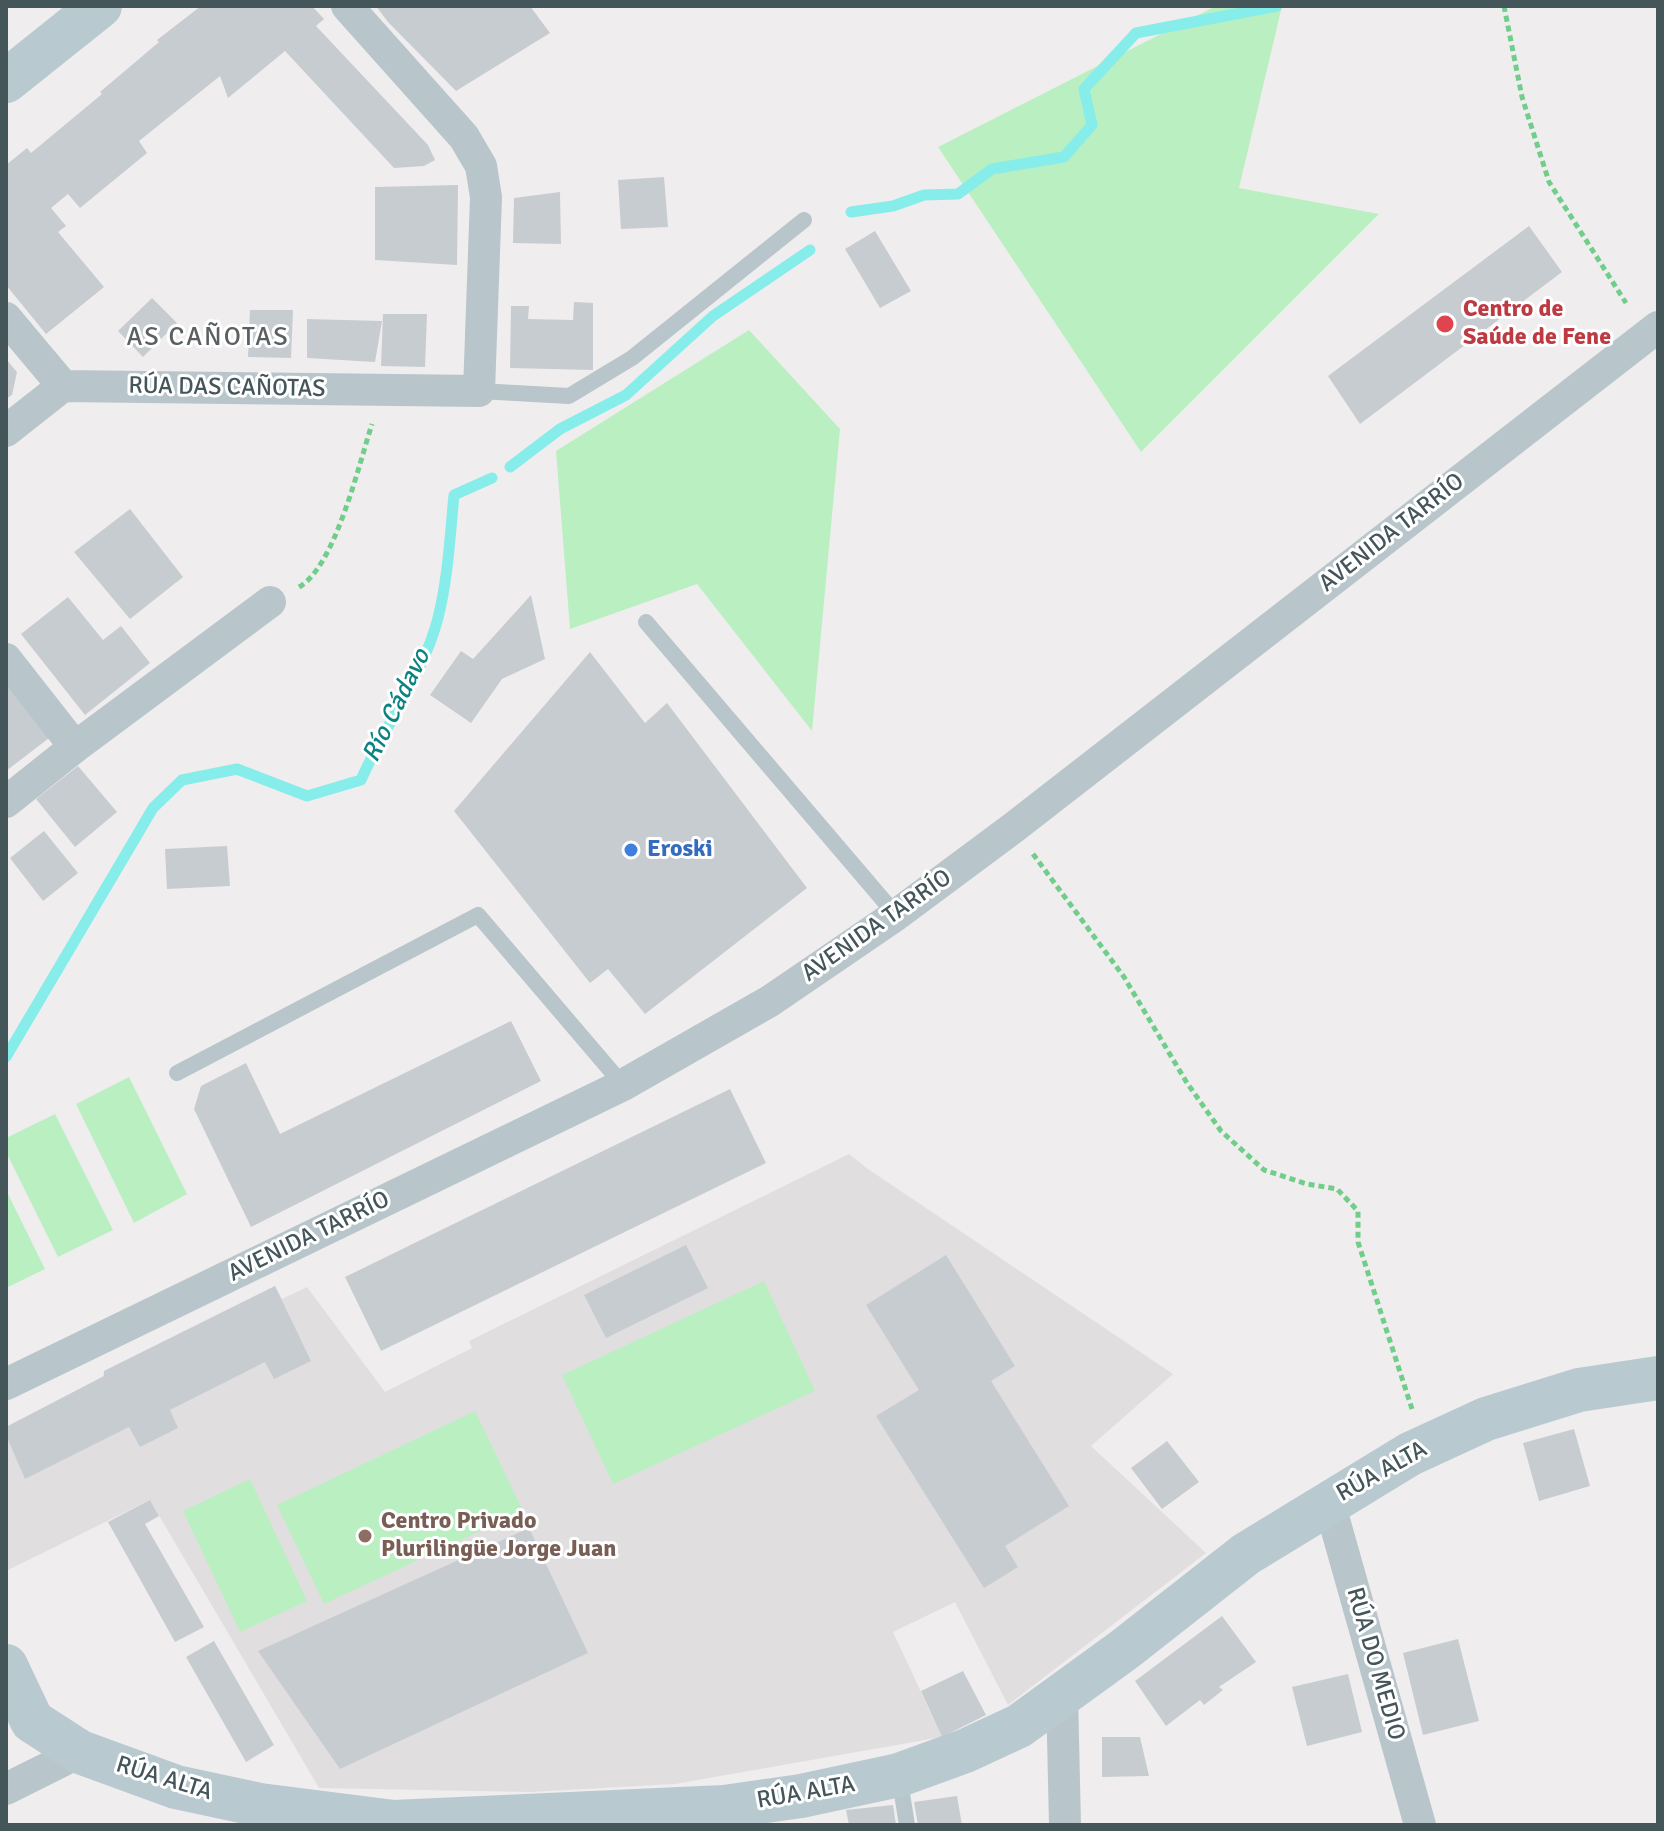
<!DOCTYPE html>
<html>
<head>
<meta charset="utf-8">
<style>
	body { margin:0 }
	#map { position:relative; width:1664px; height:1831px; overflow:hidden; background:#f0edee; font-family:Signika,sans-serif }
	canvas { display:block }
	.frame { position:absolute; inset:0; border:8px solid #45565b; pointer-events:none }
</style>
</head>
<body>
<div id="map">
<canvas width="1664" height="1831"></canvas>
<div class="frame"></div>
</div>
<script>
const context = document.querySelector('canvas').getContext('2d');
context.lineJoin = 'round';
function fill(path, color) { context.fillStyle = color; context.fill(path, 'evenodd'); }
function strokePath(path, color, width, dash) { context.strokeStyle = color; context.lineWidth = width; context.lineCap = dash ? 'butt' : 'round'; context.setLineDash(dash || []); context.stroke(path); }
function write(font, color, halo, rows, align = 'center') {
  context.font = font + ' Signika,sans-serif'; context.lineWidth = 6; context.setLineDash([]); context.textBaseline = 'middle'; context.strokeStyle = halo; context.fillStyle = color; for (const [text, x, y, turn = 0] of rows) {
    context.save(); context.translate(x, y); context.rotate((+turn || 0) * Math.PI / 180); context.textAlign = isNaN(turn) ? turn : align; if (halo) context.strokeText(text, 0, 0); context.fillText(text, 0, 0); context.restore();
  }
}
fill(new Path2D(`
	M849,1154L868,1169L1173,1374L1091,1446L1206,1553L1008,1705L955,1602L893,1632L942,1737L675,1784L531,1792L319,1788L150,1500L6,1571V1427L103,1377L104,1371L275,1286L282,1299L307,1287L385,1392L472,1348L469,1341Z`), '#e1dee0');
fill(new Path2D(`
	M1216,6H1282L1239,188L1379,214L1141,452L938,147Z
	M749,330L840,429L812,731L697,584L570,629L556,451Z
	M129,1077L187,1194L134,1223L76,1104Z
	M55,1114L113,1230L58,1257L6,1152V1138Z
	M6,1190L45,1269L6,1288Z
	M764,1281L815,1391L613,1484L562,1375Z
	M475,1411L523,1511L324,1604L277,1505Z
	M250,1479L307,1601L240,1632L183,1511Z`), '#baefc2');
strokePath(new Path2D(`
	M851,212L893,206L924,195L958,194L992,169L1064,157L1092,125L1084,89L1136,33L1277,6
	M510,467L560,429L626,395L713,316L810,250
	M6,1057L153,808L182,780L237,769L307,796L361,780C384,727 424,673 438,618C448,578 450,536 454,495L492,478`), '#86edea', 11);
fill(new Path2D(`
	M201,6H312L324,19L316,26L428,145L435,160L424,166L394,168L285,51L228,98L220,76L139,141L147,153L80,208L68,194L51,208L66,226L58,232L104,287L46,334L6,285V165L27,148L31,153L102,94L100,92L159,42L157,40Z
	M376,6H530L550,33L456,91L388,22Z
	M664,177L668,227L621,229L618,180Z
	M458,185L457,265L375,260V187Z
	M560,192L561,244L513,243L514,198Z
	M1529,226L1562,272L1360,424L1328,376Z
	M875,231L911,291L880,308L845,249Z
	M152,298L177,323L143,357L118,331Z
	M574,302L593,303V370L510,368L511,306H529L528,319L573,320Z
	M250,310H293L291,358L248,357Z
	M383,314H427L425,367L381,366Z
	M307,319L382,321L375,362L307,358Z
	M6,359L17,372L12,395L6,399Z
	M130,509L183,577L130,619L74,552Z
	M531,595L545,659L502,679L471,723L430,695L461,651L473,659Z
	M68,597L103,640L121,626L150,663L85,715L21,634Z
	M590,652L645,723L667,703L807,888L645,1014L608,969L590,983L454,811Z
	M6,678L53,735L6,771Z
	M78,766L117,812L75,847L36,799Z
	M44,831L78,873L43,901L10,858Z
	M227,846L230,886L167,889L165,849Z
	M511,1021L541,1081L251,1227L194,1109L201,1086L246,1063L280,1134Z
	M730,1089L766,1163L381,1351L345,1277Z
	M686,1245L708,1288L606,1338L584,1295Z
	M946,1255L1015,1366L991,1381L1069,1506L1005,1546L1018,1567L984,1588L876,1416L919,1390L866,1305Z
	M275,1286L311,1361L274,1379L265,1362L170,1410L178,1428L140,1447L129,1427L25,1479L6,1435V1427L104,1376V1371Z
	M1574,1429L1590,1486L1539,1501L1523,1443Z
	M1167,1441L1199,1482L1162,1509L1131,1468Z
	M150,1500L159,1516L145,1524L204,1627L175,1642L108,1522Z
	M529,1528L588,1653L340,1769L258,1651Z
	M1222,1616L1256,1662L1219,1687L1223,1690L1204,1705L1200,1700L1166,1726L1135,1681Z
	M1458,1639L1479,1721L1423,1735L1403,1653Z
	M214,1641L274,1745L246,1762L186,1657Z
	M963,1671L986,1715L942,1737L921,1691Z
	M1348,1674L1362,1732L1307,1746L1292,1687Z
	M1102,1737H1140L1149,1776L1102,1777Z
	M957,1796L962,1825H918L914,1802Z
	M893,1805L896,1825H849L846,1810Z`), '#c7ccd0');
strokePath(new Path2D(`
	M1504,6L1522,97L1549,182L1626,303
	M299,587C335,567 359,464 372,424
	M1033,854L1124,977L1187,1083L1221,1131L1264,1170L1307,1184L1337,1189L1358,1211V1242L1412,1409`), '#71ce8a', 5, [6, 4]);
strokePath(new Path2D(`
	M479,391L569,396L632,358L804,220
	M646,622L896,915
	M177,1073L478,915L623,1085
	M899,1775L907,1825`), '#b8c6cb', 16);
strokePath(new Path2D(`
	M6,318L63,386L479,391L486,197L481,166L464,137L347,6
	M6,431L63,386
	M6,659L75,747
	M6,802L75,747L270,602
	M6,1384L623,1085L770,1001L896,915L1013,828L1658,327
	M1329,1502L1420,1825
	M1062,1694L1065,1825
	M6,1789L80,1752`), '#b8c6cb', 32);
strokePath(new Path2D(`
	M6,81L100,6
	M6,1666L32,1721L80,1752L176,1787L260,1805L394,1822L724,1807L801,1796L899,1775L965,1751L1019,1726L1125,1649L1246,1554L1410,1454L1486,1419L1579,1390L1658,1378`), '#b8c9d0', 44);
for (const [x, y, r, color] of [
	[1445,324,10,"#e0444e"],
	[631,850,8,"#3f7fe0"],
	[365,1536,8,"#8d6e63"]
]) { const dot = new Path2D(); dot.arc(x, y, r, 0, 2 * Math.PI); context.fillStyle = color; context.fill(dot); strokePath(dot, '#fff', 3); }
write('bold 24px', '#be3a42', '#fff', [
	["Centro de",1463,310],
	["Saúde de Fene",1463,338]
], 'left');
write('24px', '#45565b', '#fff', [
	["RÚA DAS CAÑOTAS",227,388,1],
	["AVENIDA TARRÍO",1392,533,-38],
	["AVENIDA TARRÍO",877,926,-35],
	["AVENIDA TARRÍO",309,1237,-26],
	["RÚA ALTA",1382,1472,-29],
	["RÚA DO MEDIO",1375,1664,74],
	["RÚA ALTA",164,1779,17],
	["RÚA ALTA",806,1793,-10]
]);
write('bold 24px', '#366cbe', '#fff', [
	["Eroski",647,850]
], 'left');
write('bold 24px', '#785e54', '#fff', [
	["Centro Privado",381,1522],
	["Plurilingüe Jorge Juan",381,1550]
], 'left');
context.letterSpacing = '2px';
write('26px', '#5a6062', '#fff', [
	["AS CAÑOTAS",208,338]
]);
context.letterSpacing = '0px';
write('italic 26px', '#0b8481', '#fff', [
	["Río Cádavo",397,706,-64]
]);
</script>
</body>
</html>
